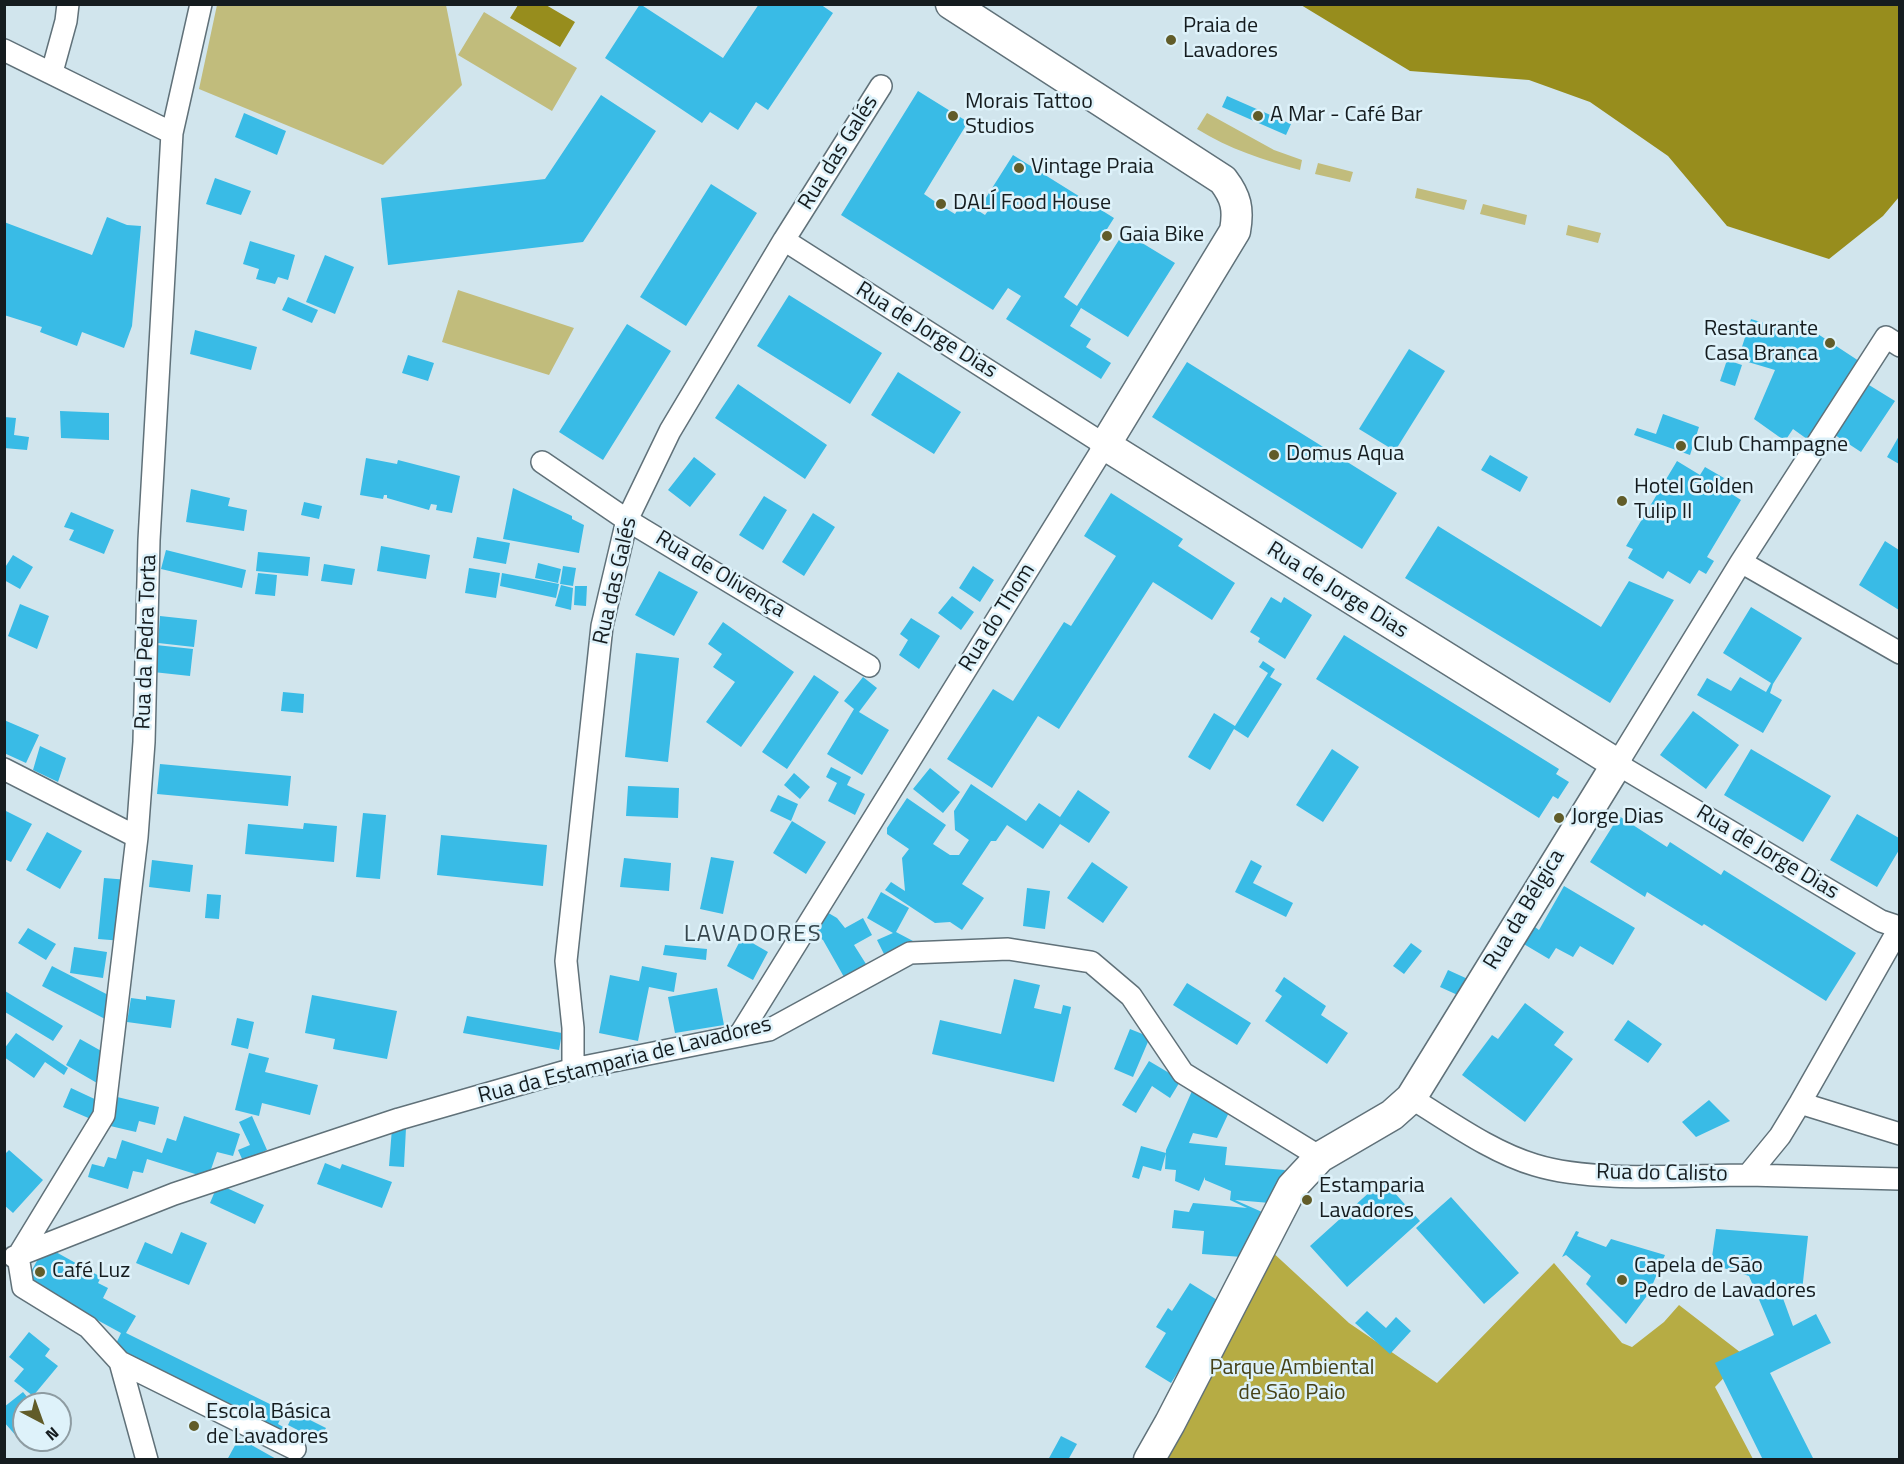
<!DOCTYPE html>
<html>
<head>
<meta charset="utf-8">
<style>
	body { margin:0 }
	#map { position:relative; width:1904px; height:1464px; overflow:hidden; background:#d1e5ed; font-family:"Titillium Web",sans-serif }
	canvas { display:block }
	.frame { position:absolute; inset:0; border:6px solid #151c1f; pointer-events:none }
	.north { position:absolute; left:12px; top:1392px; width:60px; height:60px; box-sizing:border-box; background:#def2fa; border:2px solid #8e9ca2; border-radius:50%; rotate:139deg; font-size:16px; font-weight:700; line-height:24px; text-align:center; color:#151c1f }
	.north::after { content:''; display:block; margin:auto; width:21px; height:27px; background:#615c29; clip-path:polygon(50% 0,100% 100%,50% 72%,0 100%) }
</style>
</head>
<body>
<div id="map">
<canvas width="1904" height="1464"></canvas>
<div class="frame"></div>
<div class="north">N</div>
</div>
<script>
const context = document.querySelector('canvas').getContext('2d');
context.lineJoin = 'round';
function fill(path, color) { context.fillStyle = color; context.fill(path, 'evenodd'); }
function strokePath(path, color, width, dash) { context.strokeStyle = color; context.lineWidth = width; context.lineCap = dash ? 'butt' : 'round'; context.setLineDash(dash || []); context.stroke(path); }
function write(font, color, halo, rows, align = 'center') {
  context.font = font + ' "Titillium Web",sans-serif'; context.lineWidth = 5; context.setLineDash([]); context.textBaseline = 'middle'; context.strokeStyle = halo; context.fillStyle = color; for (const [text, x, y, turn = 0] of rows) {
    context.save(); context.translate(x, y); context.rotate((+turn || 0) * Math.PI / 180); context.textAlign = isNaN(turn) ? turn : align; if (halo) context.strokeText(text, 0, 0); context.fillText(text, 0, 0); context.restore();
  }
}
fill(new Path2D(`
	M217,5H446L462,85L383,165L199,89Z
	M484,12L577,68L552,111L458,55Z
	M1207,113L1274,150L1302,160L1300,170C1264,160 1229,149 1197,129Z
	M1318,163L1353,172L1350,182L1315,174Z
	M1417,188L1467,200L1464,210L1415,198Z
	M1483,204L1527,215L1525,225L1480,214Z
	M1568,225L1601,233L1598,243L1566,235Z
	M458,290L574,328L549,375L442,342Z`), '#c1bc7c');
fill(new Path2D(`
	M1269,1249L1349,1323L1437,1383L1554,1263L1622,1343L1632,1347L1664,1322L1679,1305L1745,1356L1715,1387L1753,1459L1158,1460Z`), '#b6ac44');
fill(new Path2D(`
	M518,5H546L575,22L560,47L510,18Z
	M1301,5H1899V197L1883,216L1829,259L1727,226L1668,156L1590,102L1529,80L1410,71Z`), '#978d1d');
fill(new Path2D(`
	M640,4L723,58L759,4H820L833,13L768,110L756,102L738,130L710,112L702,123L605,58Z
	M918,91L968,122L924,194L940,205L955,214L963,201L985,215L990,208L982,204L1013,155L1114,218L1064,297L1077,306L1124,232L1175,263L1128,337L1081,308L1070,326L1091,339L1086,347L1111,363L1101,379L1006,319L1021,296L1008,288L993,310L841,215Z
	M601,95L656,131L583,242L388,265L381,198L545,179Z
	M1227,96L1291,124L1286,135L1222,107Z
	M244,113L286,131L277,155L235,137Z
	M215,178L251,191L241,215L206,204Z
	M711,184L757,213L686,326L640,297Z
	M107,217L127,225L141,226L132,326L124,348L82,332L77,346L40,332L42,327L4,315V222L92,255Z
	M250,241L295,255L288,280L278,277L275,284L256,279L259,269L243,264Z
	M325,255L354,267L335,314L306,302Z
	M789,295L882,353L850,404L757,346Z
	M288,297L318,310L312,323L282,310Z
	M1751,319L1792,332L1798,321L1859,361L1807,439L1793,429L1785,441L1754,419L1775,370L1738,359Z
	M627,324L671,351L603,460L559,432Z
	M195,330L257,347L251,370L190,354Z
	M1409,349L1445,371L1395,451L1359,429Z
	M408,355L434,363L428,381L402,373Z
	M1727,360L1742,365L1735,386L1720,381Z
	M1187,362L1397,493L1362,549L1152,417Z
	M898,372L961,412L934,454L871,415Z
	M738,384L827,445L805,479L715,418Z
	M1869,385L1895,401L1861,452L1835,435Z
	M60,411L109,413V440L61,438Z
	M1663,414L1699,427L1690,455L1634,435L1637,428L1656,434Z
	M4,417L16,418L14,435L29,437L27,450L4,448Z
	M1899,436V464L1887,457Z
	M1490,455L1528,477L1520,492L1481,470Z
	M694,457L716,474L690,507L668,490Z
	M366,458L397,464L398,460L460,476L452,513L436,510L437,505L431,504L429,510L387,498V495H384L383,499L360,495Z
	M1677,461L1700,475L1705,467L1724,478L1719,486L1741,500L1707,557L1714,561L1706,574L1699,570L1690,584L1668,571L1663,579L1628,558L1633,549L1626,546Z
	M513,488L572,516V519L584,525L579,553L503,539Z
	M191,489L230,498L228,506L247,510L244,531L186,522Z
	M1111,493L1183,539L1178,546L1235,583L1212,620L1153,582L1059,729L1038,716L992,788L947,759L993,689L1013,701L1064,622L1071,626L1116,556L1084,536Z
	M764,496L787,510L763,550L739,535Z
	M304,502L322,506L319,519L301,515Z
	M71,512L114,530L104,554L69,540L74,530L64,527Z
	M813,513L835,527L804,576L782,562Z
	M1438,526L1601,627L1629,581L1674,600L1610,703L1405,578Z
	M477,537L510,543L506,564L473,558Z
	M1885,541L1899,550V610L1859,585Z
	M381,546L430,555L426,579L377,571Z
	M166,550L246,570L242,588L161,569Z
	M258,552L310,557L308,576L256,571Z
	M13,555L33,567L20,589L4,580V569Z
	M538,563L561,569L558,583L535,578Z
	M324,564L355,569L352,585L321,581Z
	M563,566L576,568L573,586L560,584Z
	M973,566L994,580L980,602L959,588Z
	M469,568L500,573L496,598L465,593Z
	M659,571L698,592L674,636L635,615Z
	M258,573L277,575L275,596L255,594Z
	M502,573L559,584L556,598L500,586Z
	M561,585L573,588L571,610L555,606Z
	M575,586H587L586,606L574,605Z
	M952,596L974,612L961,630L938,613Z
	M1271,597L1281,603L1284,597L1312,615L1285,659L1258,642L1260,638L1250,632Z
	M20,604L49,616L37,649L8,636Z
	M1751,607L1802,638L1773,684L1770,693L1782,700L1763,733L1697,695L1707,678L1731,691L1740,677L1766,692L1771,683L1723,653Z
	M160,616L197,620L194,647L158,643Z
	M911,618L940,636L919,669L899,655L908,640L900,634Z
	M723,622L794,672L741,747L706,722L735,682L713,667L722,654L708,644Z
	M1344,635L1559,769L1556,774L1569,782L1558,799L1553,796L1539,818L1316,679Z
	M156,645L193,649L190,676L153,672Z
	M636,653L679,658L668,762L625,757Z
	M1263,661L1275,669L1270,677L1282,684L1248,738L1234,729L1210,770L1188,757L1214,713L1235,726L1268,673L1259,667Z
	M814,675L839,692L787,769L762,752Z
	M863,677L877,688L859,712L889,730L862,775L827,754L854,709L844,701Z
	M283,692L304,694L303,713L281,711Z
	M1693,711L1739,745L1706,789L1660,755Z
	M4,720L39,735L26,763L4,753Z
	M40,746L66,758L58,782L33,770Z
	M1332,749L1359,767L1323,822L1296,805Z
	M1751,749L1831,796L1803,842L1724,795Z
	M160,764L291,776L288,806L157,794Z
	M831,767L851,777L847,785L865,794L855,815L828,801L837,783L826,777Z
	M930,768L960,792L943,813L913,789Z
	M794,773L810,787L800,799L784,785Z
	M971,784L1026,821L1039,803L1060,817L1078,790L1110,812L1089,843L1060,824L1043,849L1007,825L996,841H991L962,884L984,898L962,930L950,922L935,923L885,890L891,882L905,891L902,858L909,849L887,834V828L907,798L946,825L933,844L950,855H959L969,840L955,830L954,811Z
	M628,786L679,788L678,818L626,816Z
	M778,795L798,804L791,821L770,811Z
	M4,810L32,824L11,862L4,859Z
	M363,813L386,815L380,879L356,877Z
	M1857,814L1899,838V850L1877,887L1830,860Z
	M1619,816L1667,847L1670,842L1721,875L1724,870L1856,953L1826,1001L1704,924L1702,926L1647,892L1645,897L1590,862Z
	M792,821L826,842L806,874L773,853Z
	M304,823L337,826L334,862L245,854L248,824L303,829Z
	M47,832L82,851L60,889L26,870Z
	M441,835L547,845L543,886L437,875Z
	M711,857L734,861L723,914L700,909Z
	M624,858L671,863L669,891L620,887Z
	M152,860L193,865L190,892L149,887Z
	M1251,860L1262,866L1253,883L1293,903L1286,917L1235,892Z
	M1092,862L1128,887L1103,923L1067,898Z
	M104,878L129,880L123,941L98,939Z
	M1564,886L1635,928L1613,965L1580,946L1573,957L1556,948L1549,959L1522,943L1532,925L1539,930Z
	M1027,888L1050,891L1045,929L1023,926Z
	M881,892L909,908L896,932L913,941L884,954L877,940L893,933L867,918Z
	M207,894L221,895L219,919L205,918Z
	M825,911L837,918L845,928L863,918L872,935L854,945L866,964L844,977L823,940L811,933Z
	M28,928L56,944L46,960L18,943Z
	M742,937L768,952L753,980L727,966Z
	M1411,943L1422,951L1404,974L1393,966Z
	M665,945L707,949L706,960L663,955Z
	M74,947L107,952L103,978L70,973Z
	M52,966L116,999L105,1019L42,986Z
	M642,966L677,973L674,992L649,987L638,1041L599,1033L610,975L639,981Z
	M1448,970L1470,980L1462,997L1440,987Z
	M1284,977L1326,1006L1321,1015L1348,1033L1327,1064L1265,1021L1282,996L1275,991Z
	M1014,979L1040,985L1034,1008L1061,1014L1063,1005L1071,1007L1054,1082L932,1054L940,1020L1001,1034Z
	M1187,983L1251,1023L1237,1045L1173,1005Z
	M717,988L724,1025L675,1033L668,997Z
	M5,991L63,1026L53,1041L5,1012Z
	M312,995L397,1011L387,1059L333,1049L335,1039L305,1033Z
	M146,996L175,1000L171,1028L127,1022L131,998L146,1000Z
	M1525,1003L1564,1032L1554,1045L1573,1059L1525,1122L1462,1075L1492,1035L1498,1039Z
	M467,1016L562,1033L559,1050L463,1033Z
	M237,1018L254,1022L248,1049L231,1045Z
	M1628,1020L1662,1044L1648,1063L1614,1040Z
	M1130,1029L1150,1037L1133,1077L1114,1069Z
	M16,1033L68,1068L64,1075L45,1062L34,1078L4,1057V1049Z
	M80,1039L112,1057L97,1083L66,1065Z
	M249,1053L269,1058L265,1072L318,1085L310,1115L262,1103L259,1116L235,1110Z
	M1149,1061L1181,1080L1170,1098L1152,1086L1136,1113L1122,1105Z
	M71,1088L101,1102L93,1120L63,1107Z
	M1192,1091L1231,1108L1217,1138L1193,1133L1189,1143L1227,1147L1225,1165L1285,1170L1270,1203L1235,1200L1262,1212L1242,1257L1202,1254L1204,1231L1172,1228L1174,1210L1189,1212L1193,1203L1247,1208L1230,1200L1231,1191L1205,1180V1177L1199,1191L1175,1181L1176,1170L1165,1169L1166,1150Z
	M113,1096L159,1107L155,1125L139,1121L136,1132L106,1125Z
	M1709,1100L1730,1121L1696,1137L1682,1122Z
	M184,1116L240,1134L233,1156L217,1152L208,1178L147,1159L143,1173L133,1171L128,1189L88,1177L92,1164L104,1167L108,1157L116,1159L122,1140L162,1153L167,1138L176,1141Z
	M252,1116L267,1150L243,1161L238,1150L250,1145L239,1122Z
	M392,1128H406L404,1167L389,1166Z
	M1141,1146L1166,1153L1161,1171L1143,1166L1139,1179L1132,1177Z
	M9,1150L43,1180L13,1213L4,1205V1155Z
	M325,1163L340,1169L342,1164L392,1182L382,1208L317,1184Z
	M1383,1180L1420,1221L1347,1287L1310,1246Z
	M218,1184L264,1205L255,1224L210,1203Z
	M1451,1197L1519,1273L1484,1304L1416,1228Z
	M1716,1229L1808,1236L1802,1291L1780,1290L1793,1326L1816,1314L1831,1343L1770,1373L1814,1460H1763L1715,1363L1774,1335L1749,1276L1711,1264Z
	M1576,1231L1579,1232L1577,1236L1606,1247L1611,1239L1665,1255L1649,1293L1626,1324L1586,1284L1591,1276L1566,1255L1562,1257Z
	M181,1232L207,1243L189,1285L136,1263L145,1242L172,1254Z
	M45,1246L101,1277L98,1283L108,1288L103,1298L136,1316L126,1333L284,1411L278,1424L285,1428L280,1438L113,1350L121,1333L26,1281Z
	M1190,1283L1222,1303L1171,1383L1145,1367L1166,1333L1156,1327L1168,1308L1172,1311Z
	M1367,1311L1386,1328L1396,1317L1411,1331L1390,1354L1355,1323Z
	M29,1332L50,1349L45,1356L58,1366L33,1396L14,1381L24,1369L9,1357Z
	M23,1392L33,1404H24V1432L17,1437L4,1422V1407Z
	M294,1412L326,1428L319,1441L288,1425Z
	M1061,1436L1077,1444L1068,1460H1048Z
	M239,1438L278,1460H227Z`), '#39bbe6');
const street = new Path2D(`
	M201,4L172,133L149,540L144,742L137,837L104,1115L18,1256L23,1287L88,1327L120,1362L295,1449
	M4,50L172,133
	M52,72L66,21L68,4
	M542,462L627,520L869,666
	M1741,562L1900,653
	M4,769L137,837
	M1899,927L1881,921L1617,764L1741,562L1886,337L1900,346
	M739,1036L1105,445L784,240
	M573,1069V1028L566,961L602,626L627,520L670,431L784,240L881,86
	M1411,1098C1449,1121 1491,1152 1535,1165C1593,1183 1686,1175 1748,1175L1780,1136L1800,1103L1900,927
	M1800,1103L1900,1134
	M1748,1175L1900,1179
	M14,1257L174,1194L399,1119L573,1069L769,1030L910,953L1008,949L1091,962L1131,996L1183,1073L1320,1157
	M120,1362L147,1460`);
const secondary = new Path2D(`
	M951,4L1223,180C1236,197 1239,209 1235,231L1105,445L1617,764L1411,1098L1392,1115L1320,1157L1292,1187L1170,1423L1149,1460`);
strokePath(street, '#607179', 24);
strokePath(secondary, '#607179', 33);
strokePath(street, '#fff', 21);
strokePath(secondary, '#fff', 30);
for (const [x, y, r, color] of [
	[1171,40,6,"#615c29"],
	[953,116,6,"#615c29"],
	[1258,116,6,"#615c29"],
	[1019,168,6,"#615c29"],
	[941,204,6,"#615c29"],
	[1107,236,6,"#615c29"],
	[1830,343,6,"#615c29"],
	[1681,446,6,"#615c29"],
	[1274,455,6,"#615c29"],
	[1622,501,6,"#615c29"],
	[1559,818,6,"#615c29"],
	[1307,1200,6,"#615c29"],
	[40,1272,6,"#615c29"],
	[1622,1280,6,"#615c29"],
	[194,1426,6,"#615c29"]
]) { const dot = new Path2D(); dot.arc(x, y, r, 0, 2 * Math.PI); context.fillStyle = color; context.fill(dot); strokePath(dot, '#def2fa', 2); }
write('22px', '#151c1f', '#def2fa', [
	["Praia de",1183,27],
	["Lavadores",1183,52],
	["Morais Tattoo",965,103],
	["Studios",965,128],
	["A Mar - Café Bar",1270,116],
	["Vintage Praia",1031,168],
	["DALÍ Food House",953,204],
	["Gaia Bike",1119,236],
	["Restaurante",1818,330,"right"],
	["Casa Branca",1818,355,"right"],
	["Club Champagne",1693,446],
	["Domus Aqua",1286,455],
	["Hotel Golden",1634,488],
	["Tulip II",1634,513],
	["Jorge Dias",1571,818],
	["Estamparia",1319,1187],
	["Lavadores",1319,1212],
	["Capela de São",1634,1267],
	["Pedro de Lavadores",1634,1292],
	["Café Luz",52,1272],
	["Escola Básica",206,1413],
	["de Lavadores",206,1438]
], 'left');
write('22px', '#151c1f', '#def2fa', [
	["Rua das Galés",839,153,-58],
	["Rua de Jorge Dias",926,331,32],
	["Rua de Olivença",720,575,31],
	["Rua das Galés",616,581,-77],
	["Rua de Jorge Dias",1337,591,32],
	["Rua do Thom",998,618,-58],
	["Rua da Pedra Torta",147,642,-88],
	["Rua de Jorge Dias",1767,853,31],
	["Rua da Bélgica",1525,910,-59],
	["Rua da Estamparia de Lavadores",625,1061,-14],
	["Rua do Calisto",1662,1174,1]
]);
write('22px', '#454116', '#def2fa', [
	["Parque Ambiental",1292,1369],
	["de São Paio",1292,1394]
]);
context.letterSpacing = '1.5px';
write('24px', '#37474e', '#def2fa', [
	["LAVADORES",753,935]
]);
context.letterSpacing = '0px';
</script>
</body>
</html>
